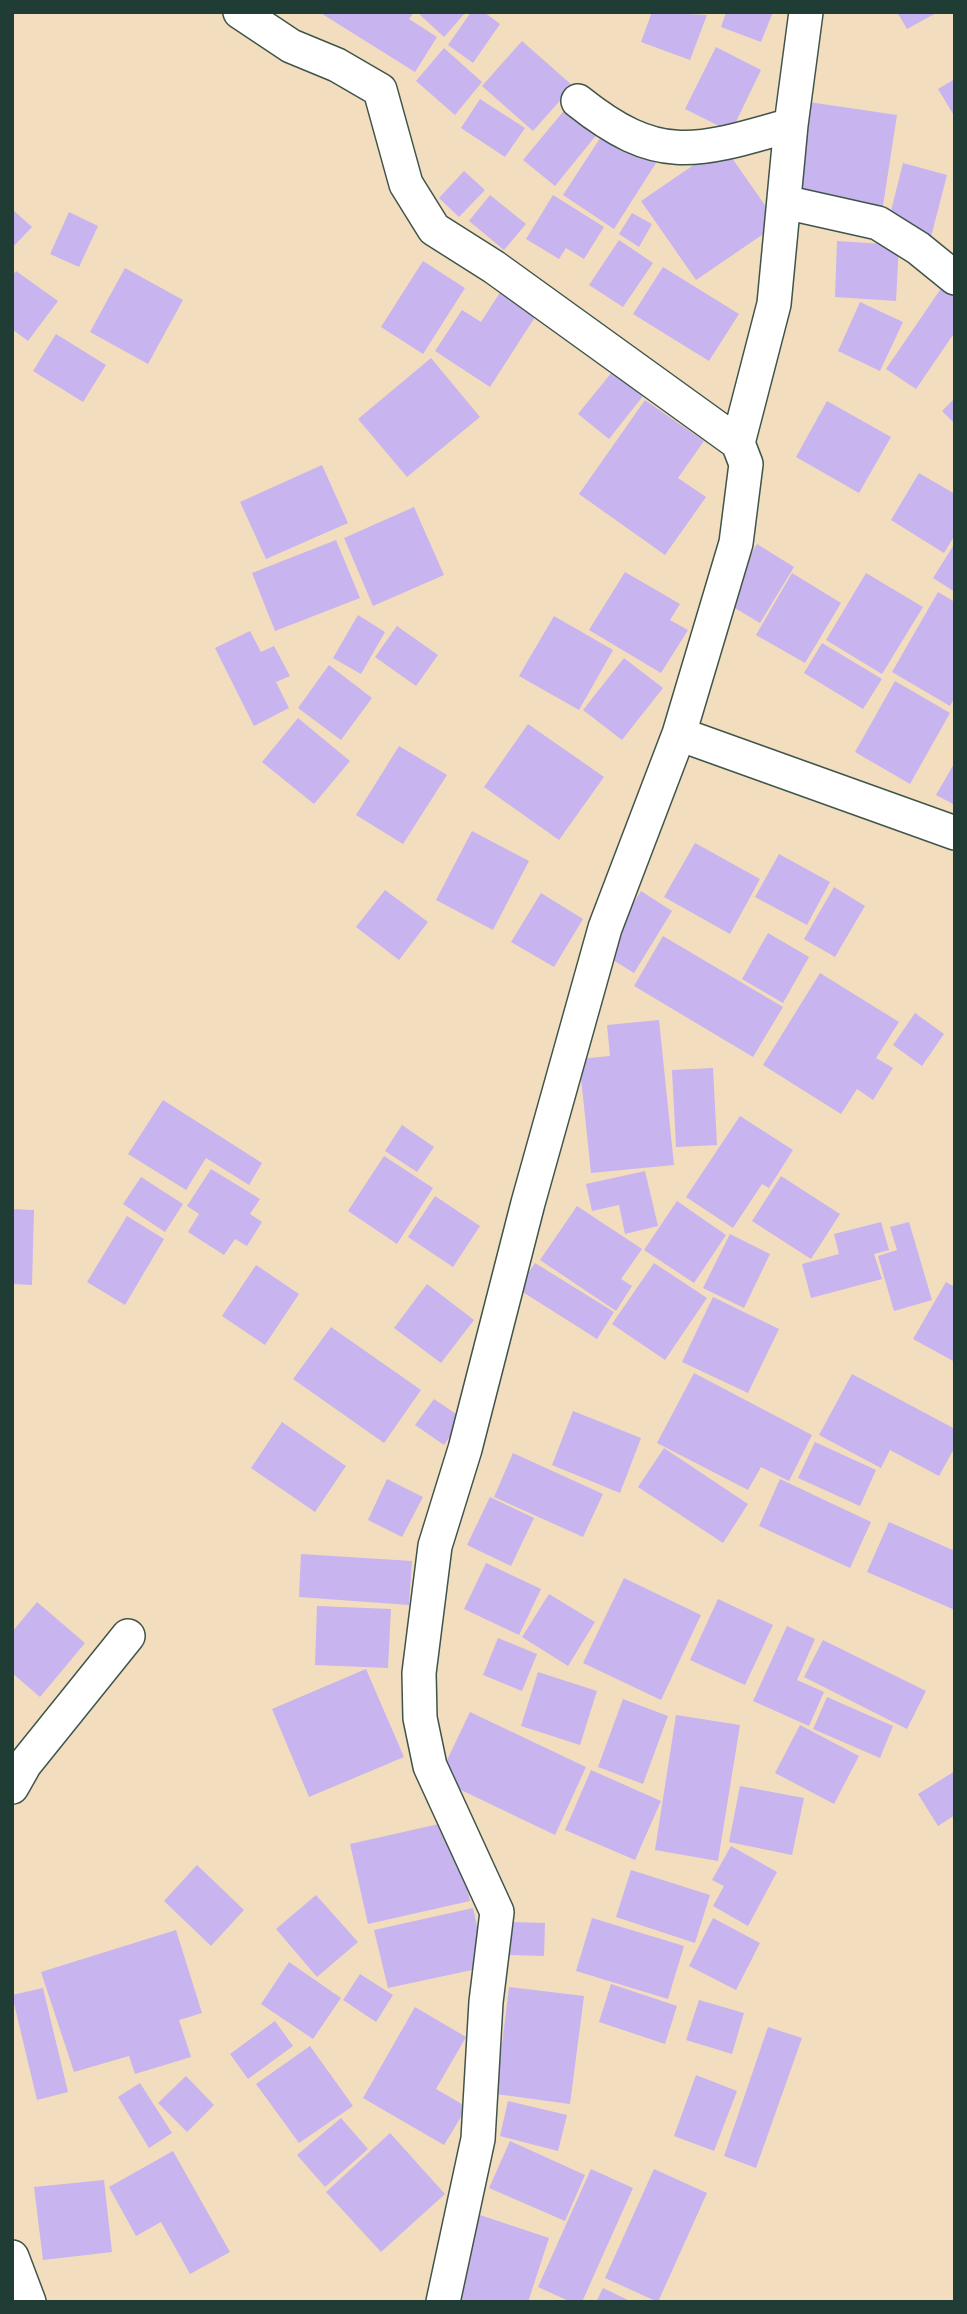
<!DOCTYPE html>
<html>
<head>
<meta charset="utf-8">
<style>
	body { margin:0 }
	#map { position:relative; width:967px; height:2314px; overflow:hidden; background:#f3ddbf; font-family:Caveat,sans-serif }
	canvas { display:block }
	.frame { position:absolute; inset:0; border:14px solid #1f3d34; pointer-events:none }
</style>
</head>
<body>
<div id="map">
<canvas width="967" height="2314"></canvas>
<div class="frame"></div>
</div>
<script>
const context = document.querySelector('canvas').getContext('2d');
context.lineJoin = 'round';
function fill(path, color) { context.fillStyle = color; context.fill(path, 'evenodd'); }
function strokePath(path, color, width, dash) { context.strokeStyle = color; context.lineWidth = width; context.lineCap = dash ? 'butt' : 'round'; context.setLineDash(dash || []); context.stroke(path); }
fill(new Path2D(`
	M319,12H414L409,19L437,37L415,72Z
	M417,12H466L444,37Z
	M471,12H484L500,24L473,63L448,45Z
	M652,12L707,15L690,60L641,42Z
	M726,12H773L761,42L721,27Z
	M897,12H938L907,29Z
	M522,41L573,86L533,131L482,86Z
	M716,47L761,70L731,132L685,109Z
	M444,48L482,82L455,115L416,81Z
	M955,79V117L938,89Z
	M480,99L525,128L505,157L461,128Z
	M802,101L897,115L882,212L787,197Z
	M567,107L598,133L555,186L523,160Z
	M606,129L656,163L614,229L563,195Z
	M723,145L778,224L696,280L641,201Z
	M903,163L947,175L931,237L887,227Z
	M464,171L485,190L459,217L439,198Z
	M490,195L526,224L504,250L469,221Z
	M553,195L604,227L584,259L566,248L559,259L526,239Z
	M12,209L32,227L12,248Z
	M69,212L98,226L79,267L50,254Z
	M632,213L652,224L639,247L619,234Z
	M619,240L653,263L623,307L589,285Z
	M837,241L899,245L896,301L835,297Z
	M423,261L465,288L423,354L381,327Z
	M663,267L739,314L709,361L633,314Z
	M125,268L183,300L148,364L90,332Z
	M16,271L58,301L28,341L12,329V276Z
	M942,287L955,296V332L916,389L886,369Z
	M501,291L537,314L490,387L435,351L462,310L481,322Z
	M860,302L903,322L880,371L838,351Z
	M56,334L106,365L83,402L33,371Z
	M431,358L480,417L407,477L358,419Z
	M612,372L643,396L609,439L578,414Z
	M955,398V424L942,411Z
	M645,400L704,441L678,478L706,497L665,555L579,494Z
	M827,401L891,437L859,493L796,457Z
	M322,465L348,523L266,559L240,502Z
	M919,473L955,494V535L944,553L891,520Z
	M414,507L444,575L373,606L344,538Z
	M336,540L360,598L275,631L252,573Z
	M955,543V592L933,578Z
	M757,544L794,567L760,623L723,601Z
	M625,572L680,604L670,620L688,630L661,673L589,630Z
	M792,573L841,603L805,663L756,635Z
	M866,573L923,607L882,674L826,640Z
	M938,592L955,602V697L950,706L892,672Z
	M358,615L385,632L361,674L333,658Z
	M554,616L613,650L579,710L519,676Z
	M397,626L438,655L416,686L375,657Z
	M250,631L261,652L274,646L290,676L276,682L289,708L254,726L215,648Z
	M822,643L882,679L863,709L804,673Z
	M624,658L663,688L622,740L583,710Z
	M329,665L372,698L341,740L298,708Z
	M895,681L950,713L910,784L855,752Z
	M298,718L350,761L314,804L262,762Z
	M528,724L604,777L559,840L484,787Z
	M399,746L447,775L403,844L356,815Z
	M955,762V805L936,795Z
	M472,831L529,861L493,930L436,900Z
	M695,843L760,879L730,934L664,897Z
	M779,854L830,882L807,925L755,897Z
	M834,887L865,906L835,957L804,939Z
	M385,890L428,922L399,960L356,927Z
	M641,891L672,911L634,973L602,953Z
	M541,893L583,919L554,967L511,942Z
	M768,933L809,957L783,1003L742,979Z
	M663,936L783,1007L753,1057L634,986Z
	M820,973L899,1022L876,1058L893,1068L873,1100L857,1089L841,1114L763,1065Z
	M915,1013L944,1034L922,1066L893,1045Z
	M659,1020L674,1165L591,1173L579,1059L610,1056L607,1025Z
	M713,1068L717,1145L676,1147L672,1070Z
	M163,1100L262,1163L249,1185L206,1158L186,1190L128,1154Z
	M740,1116L793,1150L769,1188L762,1184L733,1228L686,1197Z
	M402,1125L434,1147L417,1172L385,1151Z
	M384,1156L433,1188L397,1244L348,1211Z
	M211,1169L260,1199L250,1214L262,1222L247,1246L235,1239L224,1255L188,1232L199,1214L187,1206Z
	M645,1171L658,1226L625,1234L619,1205L592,1211L586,1184Z
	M781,1176L840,1214L811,1259L752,1221Z
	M141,1177L183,1204L165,1232L123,1204Z
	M435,1196L480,1226L453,1267L408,1237Z
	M677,1201L726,1235L694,1283L644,1250Z
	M577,1206L642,1249L621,1279L632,1286L616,1311L540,1260Z
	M12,1209L34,1210L32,1285L12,1284Z
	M127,1216L164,1239L125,1305L87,1282Z
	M881,1222L889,1250L874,1254L882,1279L811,1298L802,1264L839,1254L834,1234Z
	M909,1222L932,1300L894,1311L878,1256L897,1250L890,1227Z
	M730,1234L770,1254L744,1308L703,1288Z
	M535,1263L614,1312L597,1339L518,1289Z
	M654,1263L707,1298L665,1360L612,1324Z
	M256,1265L299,1294L265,1345L222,1316Z
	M946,1282L955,1287V1362L913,1339Z
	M427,1284L474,1320L441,1363L394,1328Z
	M713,1297L779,1329L748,1393L682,1362Z
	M331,1327L421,1390L384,1443L293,1379Z
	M694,1373L812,1435L789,1481L761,1467L748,1490L657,1443Z
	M852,1374L955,1429V1447L939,1476L890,1450L881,1468L819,1435Z
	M434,1399L462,1418L444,1445L415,1425Z
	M573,1411L641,1438L620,1493L552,1465Z
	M282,1422L346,1466L315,1512L251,1468Z
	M815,1442L876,1470L860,1506L798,1478Z
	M664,1448L748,1504L723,1543L638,1487Z
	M513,1453L603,1494L583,1537L494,1497Z
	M387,1479L423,1497L402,1537L368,1520Z
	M780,1479L871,1522L850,1568L759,1526Z
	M490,1497L534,1518L511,1566L467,1545Z
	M889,1522L955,1551V1610L867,1572Z
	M301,1554L412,1561L409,1605L299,1597Z
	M486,1563L541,1589L519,1635L464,1609Z
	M624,1578L701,1615L661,1700L583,1663Z
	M549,1594L595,1622L568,1666L522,1637Z
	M718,1599L773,1625L745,1685L690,1660Z
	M37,1602L85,1643L40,1697L12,1673V1632Z
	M317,1606L391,1609L388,1668L315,1665Z
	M787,1626L815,1639L797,1680L824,1692L809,1726L753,1701Z
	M498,1638L537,1654L522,1691L483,1675Z
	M823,1640L926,1691L907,1729L804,1677Z
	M366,1669L404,1757L309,1797L272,1709Z
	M538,1672L597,1691L580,1745L521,1726Z
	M827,1697L893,1726L880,1758L813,1729Z
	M623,1699L668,1716L643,1784L598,1767Z
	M470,1712L586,1767L555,1835L438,1779Z
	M676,1715L740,1725L718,1861L655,1850Z
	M800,1725L859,1756L834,1804L775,1773Z
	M591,1770L661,1801L635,1860L565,1830Z
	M955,1771V1815L938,1826L918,1794Z
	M740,1786L804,1798L792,1855L729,1842Z
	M452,1821L470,1901L368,1924L350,1844Z
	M731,1846L777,1872L748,1926L713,1906L724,1886L712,1880Z
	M197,1865L244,1910L211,1946L164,1901Z
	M631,1870L710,1895L695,1943L616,1917Z
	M316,1895L358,1942L317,1977L276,1929Z
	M473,1908L486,1967L388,1988L374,1930Z
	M592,1918L684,1946L668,1999L576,1971Z
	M713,1918L760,1943L736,1990L689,1966Z
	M509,1922L545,1923L544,1956L510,1955Z
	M176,1930L202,2013L179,2020L191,2057L135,2074L129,2056L74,2072L41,1972Z
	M289,1962L341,1998L313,2039L261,2004Z
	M360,1974L393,1995L376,2022L343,2000Z
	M611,1984L677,2006L665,2044L599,2022Z
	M509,1987L584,1996L570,2104L496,2094Z
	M43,1988L68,2092L37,2100L12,1995Z
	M699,2000L744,2013L732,2054L686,2040Z
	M415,2007L466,2037L436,2089L467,2107L444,2145L363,2098Z
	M275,2021L293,2046L248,2079L230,2054Z
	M768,2027L802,2038L756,2168L724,2156Z
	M310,2046L353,2106L299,2143L256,2084Z
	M696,2075L737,2091L714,2151L674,2136Z
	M186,2076L214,2105L187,2132L158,2103Z
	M140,2083L172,2133L149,2148L118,2097Z
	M508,2101L567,2115L558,2151L500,2136Z
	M341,2118L368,2149L325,2187L297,2155Z
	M390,2133L445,2194L381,2252L326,2192Z
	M510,2141L585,2175L565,2221L489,2188Z
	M173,2151L230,2252L190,2274L161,2222L136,2236L109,2187Z
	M591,2169L633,2188L582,2302H571L538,2287Z
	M654,2169L707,2193L658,2302L605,2278Z
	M104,2180L112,2252L43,2260L34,2187Z
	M474,2213L549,2238L528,2302H454Z
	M603,2288L632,2302H596Z`), '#c8b4ee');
const minor = new Path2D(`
	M240,12L291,46L337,65L380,90L406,184L434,229L494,267L738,443
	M578,101C659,166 697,152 791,125
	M784,202L878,223L918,248L955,278
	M679,734L955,833
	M12,1787L25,1764L128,1636
	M12,2257L29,2302
	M443,2302L478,2139L486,2002L497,1912L430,1766L420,1718L419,1673L435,1546L465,1449L528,1203L605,928L679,734L736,543L746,464L738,443L774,304L791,125L806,12`);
strokePath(minor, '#3f5549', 36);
strokePath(minor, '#fff', 33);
</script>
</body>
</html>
